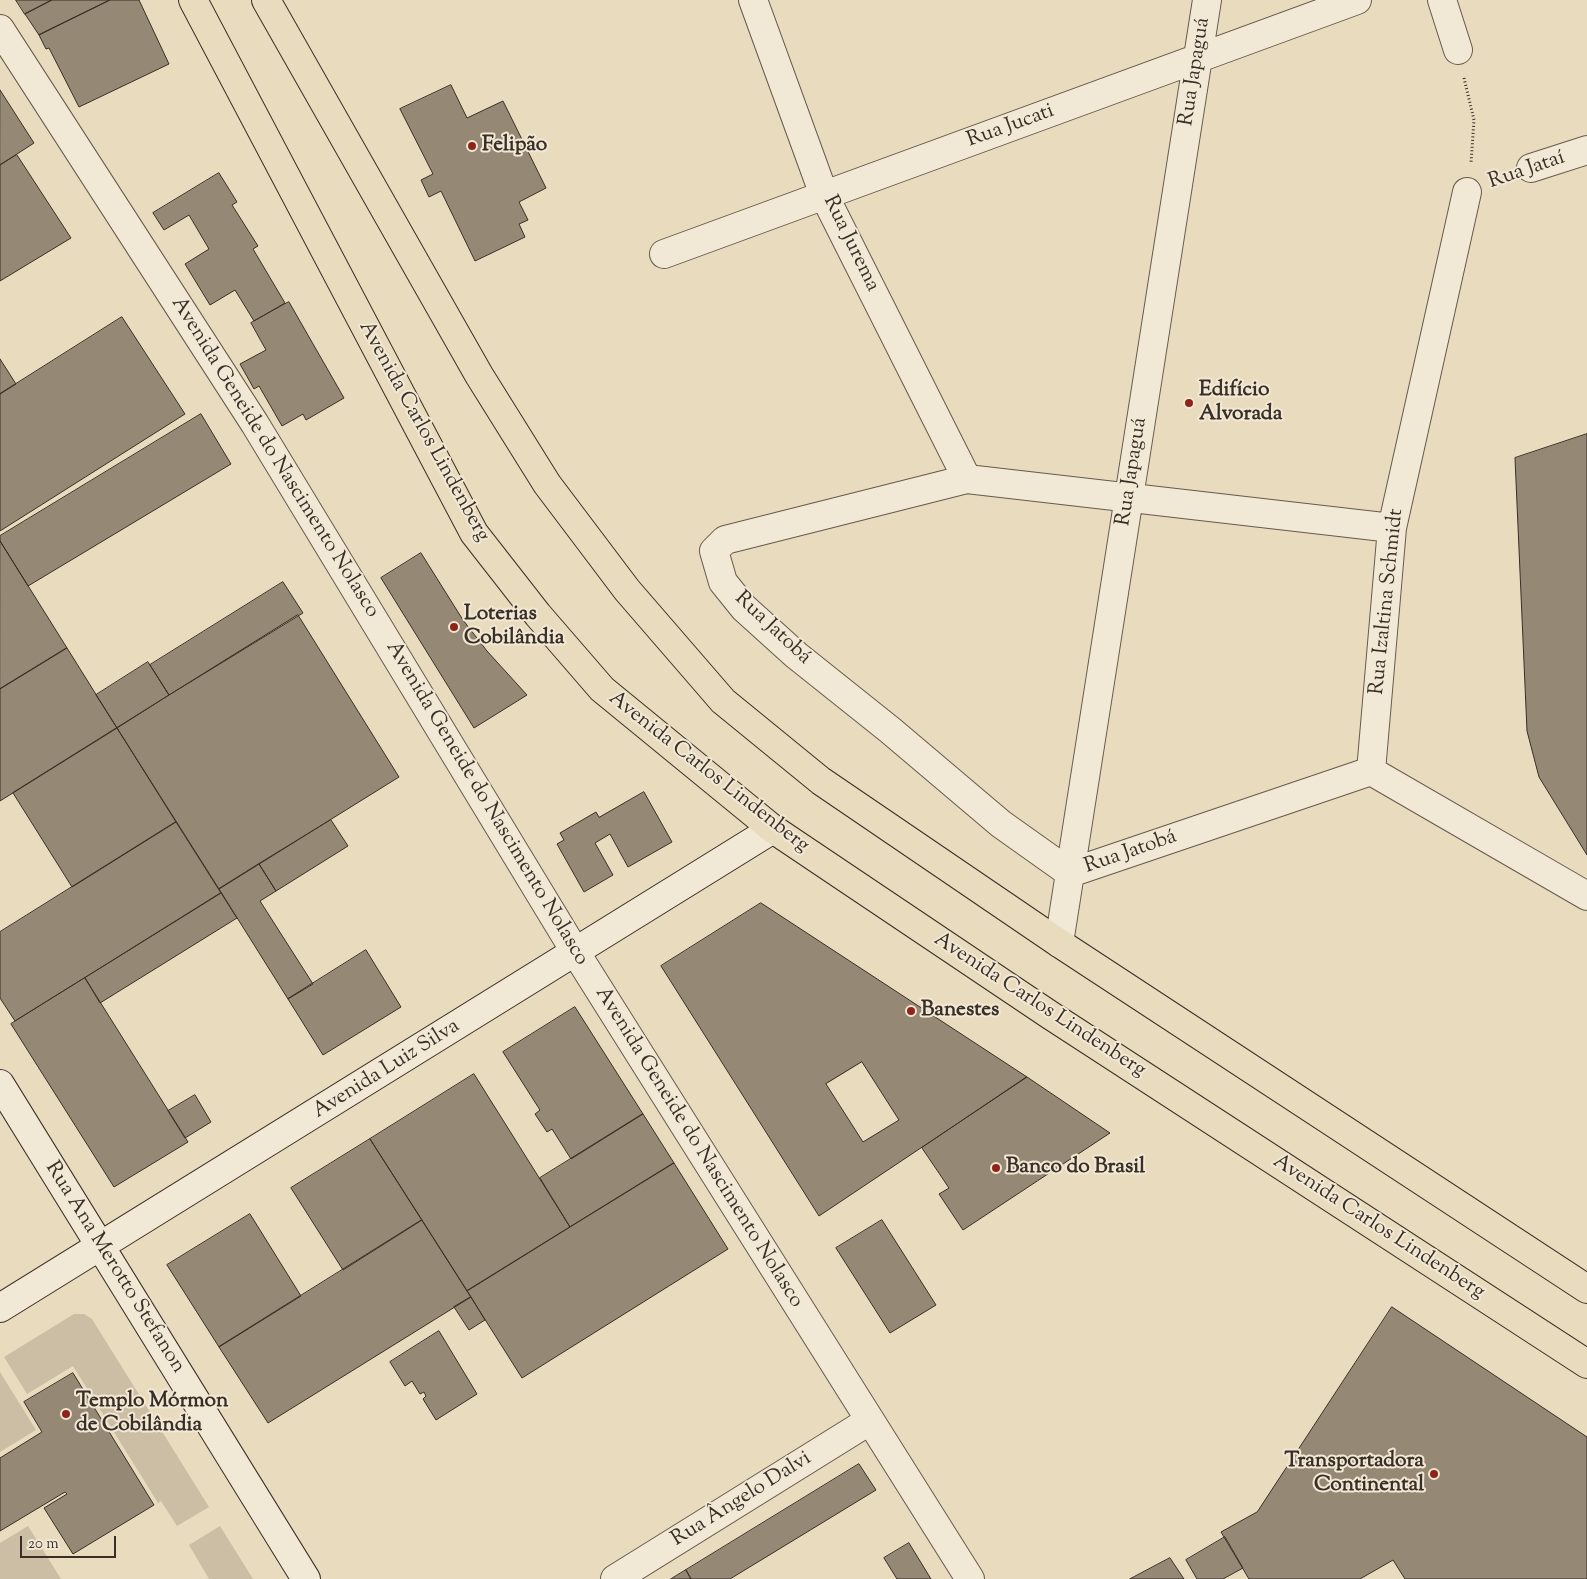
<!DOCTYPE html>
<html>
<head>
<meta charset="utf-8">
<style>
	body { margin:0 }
	#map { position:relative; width:1587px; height:1579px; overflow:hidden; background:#e9dbbe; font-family:"Sorts Mill Goudy",serif }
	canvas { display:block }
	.scale { position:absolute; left:20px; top:1536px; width:96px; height:22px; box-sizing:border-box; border:2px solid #3a2f26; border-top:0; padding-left:6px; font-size:15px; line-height:18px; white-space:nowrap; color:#3a2f26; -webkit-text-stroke:4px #f1e8d5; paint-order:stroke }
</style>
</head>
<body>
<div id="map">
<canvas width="1587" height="1579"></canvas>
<div class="scale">20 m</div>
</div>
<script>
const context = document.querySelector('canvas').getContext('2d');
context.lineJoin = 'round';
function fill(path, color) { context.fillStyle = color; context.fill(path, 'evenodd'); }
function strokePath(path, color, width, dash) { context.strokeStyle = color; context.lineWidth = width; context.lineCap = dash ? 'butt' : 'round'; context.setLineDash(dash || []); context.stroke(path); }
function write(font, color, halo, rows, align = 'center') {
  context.font = font + ' "Sorts Mill Goudy",serif'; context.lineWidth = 4; context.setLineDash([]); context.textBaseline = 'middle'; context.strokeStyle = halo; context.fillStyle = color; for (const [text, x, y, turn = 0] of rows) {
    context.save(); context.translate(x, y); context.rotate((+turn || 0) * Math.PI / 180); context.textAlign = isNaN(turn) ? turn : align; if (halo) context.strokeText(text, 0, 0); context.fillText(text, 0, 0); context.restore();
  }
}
fill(new Path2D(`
	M74,1314H84L92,1319L209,1507L177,1526L161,1501L158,1503L73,1366L27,1394L4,1357Z
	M0,1372L36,1430L0,1452Z
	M28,1526L61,1579H0V1543Z
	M220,1526L253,1579H209L189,1545Z`), '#cbbea4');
const building = new Path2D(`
	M16,0H52L25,14Z
	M52,0H110L39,35L25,14Z
	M110,0H139L169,64L79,107L49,48L46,49L39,35Z
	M451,85L467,118L503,101L546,188L519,202L528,220L519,224L525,237L475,261L441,191L429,197L421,180L433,174L400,109Z
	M0,90L34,143L0,165Z
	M17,155L71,238L0,281V165Z
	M219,173L237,202L232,205L258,246L253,249L285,303L254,321L235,290L210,305L185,264L209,249L189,215L164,230L153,213Z
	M289,302L344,398L306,420L303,414L282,426L259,386L254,389L240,364L266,350L251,323Z
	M122,317L185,414L0,531V394Z
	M0,359L16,384L0,394Z
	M201,414L231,464L28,586L0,541V536Z
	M1587,434V855L1539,777L1527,731L1515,458Z
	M0,541L67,648L0,689Z
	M421,553L463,620L487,651L527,695L474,728L381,578Z
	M283,582L303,613L169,695L150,665Z
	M298,615L399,777L219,889L117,728Z
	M67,648L117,728L0,801V689Z
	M148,662L169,695L117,728L96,695Z
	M117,728L176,822L72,887L13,793Z
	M644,792L672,842L628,867L610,834L595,843L613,875L584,892L557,844L564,840L560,833L596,812L599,817Z
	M331,820L348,846L276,891L259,864Z
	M176,822L221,893L15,1021L0,998V932Z
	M259,864L276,891L260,901L313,984L288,999L219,889Z
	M221,893L237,918L100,1003L85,978Z
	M761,903L1027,1077L819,1216L661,966ZM862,1062L899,1120L863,1142L826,1084Z
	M366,950L401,1007L323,1055L288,999Z
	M85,978L188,1142L114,1187L11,1024Z
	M575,1007L643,1114L571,1159L552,1129L547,1132L535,1114L540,1110L503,1052Z
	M474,1074L570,1227L467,1291L370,1139Z
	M1027,1077L1110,1133L963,1230L939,1194L949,1188L922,1148Z
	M195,1095L211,1122L185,1138L168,1111Z
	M643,1114L674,1163L570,1227L540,1178Z
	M370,1139L422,1220L343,1270L291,1188Z
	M674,1163L728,1249L522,1378L467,1291Z
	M250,1214L301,1296L219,1347L167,1265Z
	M422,1220L471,1297L268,1423L219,1347Z
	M882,1220L936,1305L890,1333L836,1248Z
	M471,1297L485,1320L469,1330L454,1307Z
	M1392,1307L1587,1437V1579H1405L1393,1560L1360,1579H1249L1221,1532L1257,1512Z
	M439,1331L477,1394L436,1420L423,1399L426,1396L424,1392L420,1394L412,1381L405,1386L390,1362Z
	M73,1373L154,1505L73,1554L44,1508L67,1494L65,1492L0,1531V1458L42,1432L24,1402Z
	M859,1464L876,1490L730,1579H691L686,1570Z
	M1225,1537L1243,1568L1223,1579H1197L1186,1560Z
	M909,1543L931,1579H897L884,1558Z
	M1170,1558L1184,1579H1130Z
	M686,1570L691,1579H671Z`);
fill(building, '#958875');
strokePath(building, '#3a2f26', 1);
const street = new Path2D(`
	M753,0L824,195L967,479
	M1442,0L1458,50
	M0,29L255,424L576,953L970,1579
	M1531,168L1587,150
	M664,254L1357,0
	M1371,771L1070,873L1001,824L890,730L796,655L744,608L723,582L714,551L725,540L967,479L1392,528
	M1371,771L1392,528L1467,192
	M1371,771L1587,896
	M1059,943L1207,0
	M615,1579L869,1421`);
const secondary = new Path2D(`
	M0,1084L306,1579
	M0,1308L773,829`);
const primary = new Path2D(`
	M193,0L474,533L538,615L602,689L773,829L1050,1015L1587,1364
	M266,0L479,375L547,484L627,590L723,701L821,781L1059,943L1587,1289`);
strokePath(street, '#665a4c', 30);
strokePath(secondary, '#3a2f26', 30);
strokePath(primary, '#3a2f26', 30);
strokePath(new Path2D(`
	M1464,78L1474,120L1471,163`), '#3a2f26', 3, [1, 2.5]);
strokePath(street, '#f1e8d5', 28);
strokePath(secondary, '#f1e8d5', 28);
strokePath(primary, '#e9dbbe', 28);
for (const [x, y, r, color] of [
	[472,146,5,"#8f2418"],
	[1189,403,5,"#8f2418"],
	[454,627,5,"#8f2418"],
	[911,1011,5,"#8f2418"],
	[996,1168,5,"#8f2418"],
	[66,1414,5,"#8f2418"],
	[1434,1474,5,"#8f2418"]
]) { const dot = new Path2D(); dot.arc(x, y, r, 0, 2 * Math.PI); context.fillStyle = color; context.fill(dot); strokePath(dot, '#f1e8d5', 2); }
write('21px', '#3a2f26', '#f1e8d5', [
	["Rua Japaguá",1196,72,-81],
	["Rua Jucati",1011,127,-20],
	["Rua Jataí",1527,171,-19],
	["Rua Jurema",850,244,64],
	["Avenida Carlos Lindenberg",423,432,61],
	["Avenida Geneide do Nascimento Nolasco",274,458,58],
	["Rua Japaguá",1133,472,-81],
	["Rua Izaltina Schmidt",1388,602,-84],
	["Rua Jatobá",772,629,43],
	["Avenida Carlos Lindenberg",708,773,38],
	["Avenida Geneide do Nascimento Nolasco",486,804,59],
	["Rua Jatobá",1131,853,-19],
	["Avenida Carlos Lindenberg",1039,1006,33],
	["Avenida Luiz Silva",387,1070,-32],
	["Avenida Geneide do Nascimento Nolasco",698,1148,58],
	["Avenida Carlos Lindenberg",1378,1228,33],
	["Rua Ana Merotto Stefanon",114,1268,58],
	["Rua Ângelo Dalvi",742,1500,-32]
]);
write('bold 21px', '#3a2f26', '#f1e8d5', [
	["Felipão",482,146],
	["Edifício",1199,391],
	["Alvorada",1199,415],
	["Loterias",464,615],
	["Cobilândia",464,639],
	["Banestes",921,1011],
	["Banco do Brasil",1006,1168],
	["Templo Mórmon",76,1402],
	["de Cobilândia",76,1426],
	["Transportadora",1424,1462,"right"],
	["Continental",1424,1486,"right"]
], 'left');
</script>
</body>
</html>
